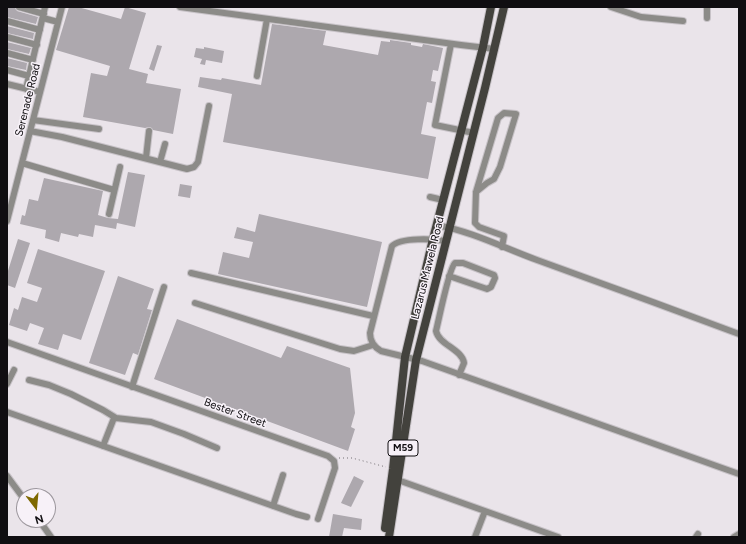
<!DOCTYPE html>
<html>
<head>
<meta charset="utf-8">
<style>
	body { margin:0 }
	#map { position:relative; width:746px; height:544px; overflow:hidden; background:#eae4ea; font-family:Figtree,sans-serif }
	canvas { display:block }
	.frame { position:absolute; inset:0; border:8px solid #100e11; pointer-events:none }
	.north { position:absolute; left:16px; top:488px; width:40px; height:40px; box-sizing:border-box; background:#f7f1f8; border:1px solid #9b969c; border-radius:50%; rotate:164deg; font-size:11px; font-weight:700; line-height:16px; text-align:center; color:#100e11 }
	.north::after { content:''; display:block; margin:auto; width:14px; height:18px; background:#7e6800; clip-path:polygon(50% 0,100% 100%,50% 72%,0 100%) }
</style>
</head>
<body>
<div id="map">
<canvas width="746" height="544"></canvas>
<div class="frame"></div>
<div class="north">N</div>
</div>
<script>
const context = document.querySelector('canvas').getContext('2d');
context.lineJoin = 'round';
function fill(path, color) { context.fillStyle = color; context.fill(path, 'evenodd'); }
function strokePath(path, color, width, dash) { context.strokeStyle = color; context.lineWidth = width; context.lineCap = dash ? 'butt' : 'round'; context.setLineDash(dash || []); context.stroke(path); }
function write(font, color, halo, rows, align = 'center') {
  context.font = font + ' Figtree,sans-serif'; context.lineWidth = 3; context.setLineDash([]); context.textBaseline = 'middle'; context.strokeStyle = halo; context.fillStyle = color; for (const [text, x, y, turn = 0] of rows) {
    context.save(); context.translate(x, y); context.rotate((+turn || 0) * Math.PI / 180); context.textAlign = isNaN(turn) ? turn : align; if (halo) context.strokeText(text, 0, 0); context.fillText(text, 0, 0); context.restore();
  }
}
fill(new Path2D(`
	M7,7H15L17,11L38,17L36,24L7,17Z
	M69,7H78L121,19L125,7L146,13L129,69L148,74L146,83L181,89L173,134L153,130L150,127L145,128L83,117L91,73L107,76L110,66L56,50Z
	M272,24L326,31L323,45L378,55L381,41L390,42V40L411,43V45L422,47L423,44L443,48L438,71L433,70L431,81L436,82L432,103L427,102L421,134L436,137L428,179L223,142L232,94L198,87L200,77L221,80L222,78L261,85Z
	M7,26L34,33L33,39L7,33Z
	M7,42L31,48L29,54L7,49Z
	M157,45L162,46L154,71L149,69Z
	M204,47L224,51L222,63L206,60L205,65L200,64L202,59L194,57L196,48L204,49Z
	M7,58L27,63L26,70L7,66Z
	M128,172L145,175L135,227L117,223L116,229L95,225L93,237L79,234L78,237L61,233L59,242L45,238L46,230L20,224L22,215L25,216L29,199L38,201L44,178L103,191L98,215L108,218L118,219Z
	M180,184L192,186L190,198L178,196Z
	M259,214L382,242L367,307L218,274L223,252L249,258L253,242L234,238L237,227L255,232Z
	M18,239L30,243L15,288L7,285V274Z
	M38,249L105,271L81,340L63,334L58,350L38,344L44,328L30,323L27,331L9,325L14,308L18,310L22,297L37,302L42,288L27,283Z
	M118,276L154,289L147,309L152,310L138,355L133,353L125,375L89,363Z
	M177,319L281,358L287,346L350,368L355,413L351,427L355,429L348,451L154,379Z
	M354,476L364,481L351,507L341,503Z
	M333,514L362,519L361,530L344,528L342,537H329Z`), '#ada8ae');
const minor = new Path2D(`
	M19,7L44,14
	M180,7L461,45L495,49
	M611,7L641,17L683,21
	M707,7V18
	M43,18L58,22
	M7,21L40,30
	M7,37L37,45
	M451,44L435,125L474,133
	M7,53L33,60
	M7,70L29,76
	M257,76L267,19
	M7,84L40,92
	M26,89L45,7
	M33,120L99,129
	M30,131L62,137L187,169L194,167L198,162L209,106
	M146,158L149,131
	M160,162L165,144
	M22,163L114,190
	M476,192L487,183L494,179L500,167L516,114L504,113L498,118L476,192L475,223L479,227L504,236L502,247
	M430,197L443,200
	M109,214L120,167
	M7,221L62,7
	M436,225C471,231 504,248 537,260C604,284 672,309 739,334
	M446,241C434,239 401,237 392,246L370,333C370,342 374,347 381,351L422,361L739,474
	M191,273L373,316
	M449,276L487,289L491,287L495,278L494,275L463,263H455C449,268 439,319 436,331C439,345 462,349 464,363L459,375
	M195,303L340,349L354,351L373,345
	M7,342L328,456L334,461L335,468L318,519
	M29,380L49,385L71,394L103,410L116,418L151,422L184,434L217,448
	M7,384L14,370
	M132,387L164,287
	M7,412L296,514L307,517
	M103,446L114,418
	M7,476L24,499
	M395,479L558,537
	M273,506L283,475
	M39,520L51,537
	M475,537L485,511
	M696,537L698,534
	M734,537L739,534`);
const major = new Path2D(`
	M385,528L393,469L405,357L433,239L483,47L491,7
	M389,537L416,360L485,88L504,7`);
strokePath(minor, '#c7c2c7', 8);
strokePath(major, '#c7c2c7', 10);
strokePath(new Path2D(`
	M339,458H352L386,467`), '#726e73', 1, [1, 3]);
strokePath(minor, '#8c8b88', 6);
strokePath(major, '#43423d', 8);
for (const [x, y, w] of [
	[403,448,30]
]) { const box = new Path2D(); box.roundRect(x - w / 2, y - 8, w, 16, 3); context.fillStyle = '#f7f1f8'; context.fill(box); strokePath(box, '#100e11', 1); }
write('bold 10px', '#100e11', null, [
	["M59",403,448]
]);
write('11px', '#100e11', '#f7f1f8', [
	["Serenade Road",28,100,-76],
	["Lazarus Mawela Road",428,268,-76],
	["Bester Street",235,413,20]
]);
</script>
</body>
</html>
